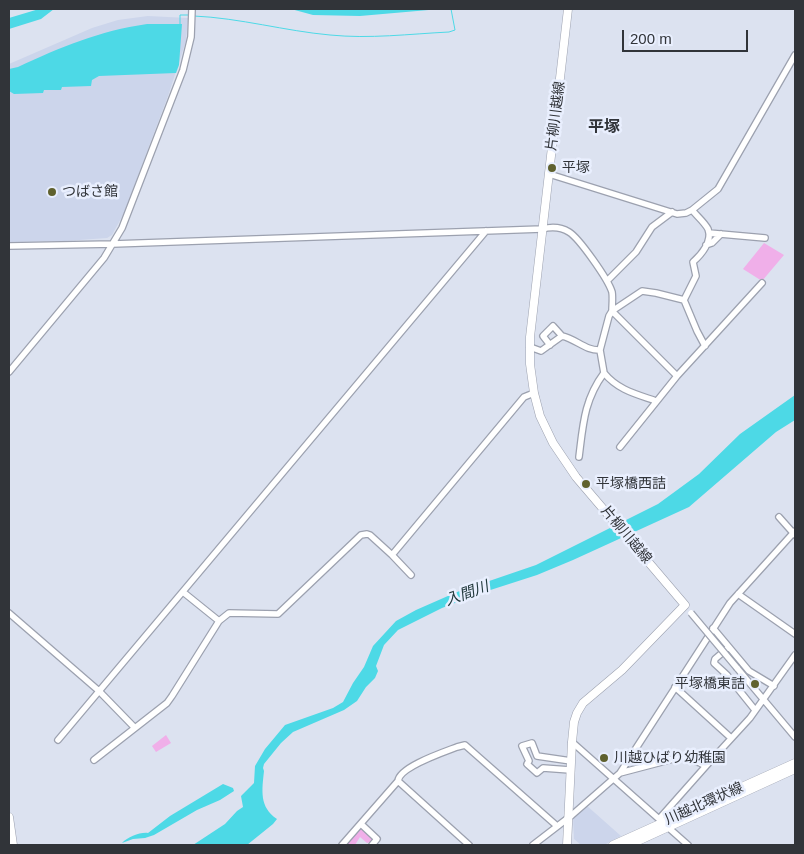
<!DOCTYPE html>
<html>
<head>
<meta charset="utf-8">
<style>
	body { margin:0 }
	#map { position:relative; width:804px; height:854px; overflow:hidden; background:#dce2f0; font-family:Arial,sans-serif }
	canvas { display:block }
	.frame { position:absolute; inset:0; border:10px solid #313439; pointer-events:none }
	.scale { position:absolute; left:622px; top:30px; width:126px; height:22px; box-sizing:border-box; border:2px solid #313439; border-top:0; padding-left:6px; font-size:15px; line-height:18px; white-space:nowrap; color:#313439; -webkit-text-stroke:4px #e9effe; paint-order:stroke }
</style>
</head>
<body>
<div id="map">
<canvas width="804" height="854"></canvas>
<div class="frame"></div>
<div class="scale">200 m</div>
</div>
<script>
const context = document.querySelector('canvas').getContext('2d');
context.lineJoin = 'round';
function fill(path, color) { context.fillStyle = color; context.fill(path, 'evenodd'); }
function strokePath(path, color, width, dash) { context.strokeStyle = color; context.lineWidth = width; context.lineCap = dash ? 'butt' : 'round'; context.setLineDash(dash || []); context.stroke(path); }
function write(font, color, halo, rows, align = 'center') {
  context.font = font + ' Arial,"Noto Sans JP",sans-serif'; context.lineWidth = 5; context.setLineDash([]); context.textBaseline = 'middle'; context.strokeStyle = halo; context.fillStyle = color; for (const [text, x, y, turn = 0] of rows) {
    context.save(); context.translate(x, y); context.rotate((+turn || 0) * Math.PI / 180); context.textAlign = isNaN(turn) ? turn : align; if (halo) context.strokeText(text, 0, 0); context.fillText(text, 0, 0); context.restore();
  }
}
fill(new Path2D(`
	M148,16L188,18L186,41L168,96L124,213L112,235L107,238L65,241L9,242V64L92,28L118,20Z
	M586,805L621,836L604,845H581L574,839L573,817Z`), '#ccd5eb');
fill(new Path2D(`
	M764,243L784,255L762,281L743,269Z
	M166,735L171,743L156,752L152,746Z
	M361,828H362L374,838L371,842L367,843L360,837L355,845H345Z`), '#f0afe9');
fill(new Path2D(`
	M39,9H54L41,19L9,29V18Z
	M291,9H440L360,16L313,15Z
	M147,24H182L179,65L176,73L99,76L92,80L91,86L62,87L61,90H44L43,93L14,94L9,91V69L18,67C61,47 99,31 147,24Z
	M795,395V420L776,432L689,507L573,560L537,575L478,594L442,608L398,630L384,645L376,666L378,671L375,678L366,687L357,701L344,710L293,732L281,743L264,764L263,768L264,771C262,790 259,807 277,819L273,824L247,845H193L225,824L237,811L243,807L241,796L254,783L255,766L265,749L285,725L333,708L343,702L353,683L364,667L373,646L396,621L416,610L457,592L536,565L658,504L699,474L740,434Z
	M223,784L233,788L234,791L220,800L197,810L154,835L145,838L133,839L122,843C128,837 140,832 148,833L170,816Z`), '#4dd9e6');
strokePath(new Path2D(`
	M194,16C240,18 285,31 330,35C370,39 409,34 449,32L455,30L451,9
	M180,25V15H190`), '#4dd9e6', 1);
const minor = new Path2D(`
	M549,174L677,214L686,213L692,210L718,189L795,55
	M709,233L765,238
	M706,245L712,243L721,234
	M9,246L113,244L542,229C550,227 561,227 569,232C579,238 608,279 612,292C613,298 612,305 612,311L677,376
	M607,281L636,252L652,227L672,212
	M684,300L696,276L693,262C701,255 713,241 708,229C705,223 697,216 692,210
	M550,345L543,336L553,326L562,336
	M530,347L541,351L562,336C576,339 586,351 600,350L604,373C584,400 583,425 579,457
	M600,350L609,316L612,311L642,291L656,293L684,300L697,331L705,346
	M9,372L104,258L122,228L183,70L191,37L192,9
	M604,373C618,390 636,394 656,401
	M620,447L677,376L762,283
	M779,517L795,535
	M392,555L524,397L534,393
	M183,592L219,621
	M738,594L795,634
	M9,613L99,691L135,728L167,703L172,696L219,621L229,613L278,614L361,535L367,534L370,535L392,555L411,575
	M713,628L749,671L774,686
	M729,647L715,659L714,663L727,675L755,710
	M737,668L795,737
	M675,687L731,738
	M58,740L486,231
	M572,742L659,819L706,766
	M94,760L135,728
	M570,770L543,768L537,773L527,764L529,761L522,746L532,743L537,756L571,761
	M620,773L730,603L795,531
	M398,781C399,767 444,752 457,747L465,745L557,826
	M361,824L377,839L372,845
	M671,830L688,845
	M342,845L398,781L469,845
	M533,845L572,815L620,773L681,757L700,763L706,766L750,718L795,655`);
const major = new Path2D(`
	M9,817L13,845
	M567,845L572,742L574,722L577,713L583,703L622,670L685,605L576,477L553,443L540,416L534,393L530,364V337L568,9
	M613,845L795,763
	M629,845L795,769`);
strokePath(minor, '#9ca1af', 8);
strokePath(major, '#9ca1af', 9);
strokePath(minor, '#fff', 5.5);
strokePath(major, '#fff', 8);
const minorBridge = new Path2D(`
	M691,613L737,668`);
strokePath(minorBridge, '#9ca1af', 8, []);
strokePath(minorBridge, '#fff', 5.5);
for (const [x, y, r, color] of [
	[552,168,5,"#5f612e"],
	[52,192,5,"#5f612e"],
	[586,484,5,"#5f612e"],
	[755,684,5,"#5f612e"],
	[604,758,5,"#5f612e"]
]) { const dot = new Path2D(); dot.arc(x, y, r, 0, 2 * Math.PI); context.fillStyle = color; context.fill(dot); strokePath(dot, '#e9effe', 2); }
write('14px', '#313439', '#e9effe', [
	["片柳川越線",556,116,-83],
	["片柳川越線",626,535,50],
	["川越北環状線",704,804,-24]
]);
write('14px', '#313439', '#e9effe', [
	["平塚",562,168],
	["つばさ館",62,192],
	["平塚橋西詰",596,484],
	["平塚橋東詰",745,684,"right"],
	["川越ひばり幼稚園",614,758]
], 'left');
write('italic 15px', '#20373a', '#e9effe', [
	["入間川",467,594,-20]
]);
write('bold 16px', '#313439', '#e9effe', [
	["平塚",604,128]
]);
</script>
</body>
</html>
